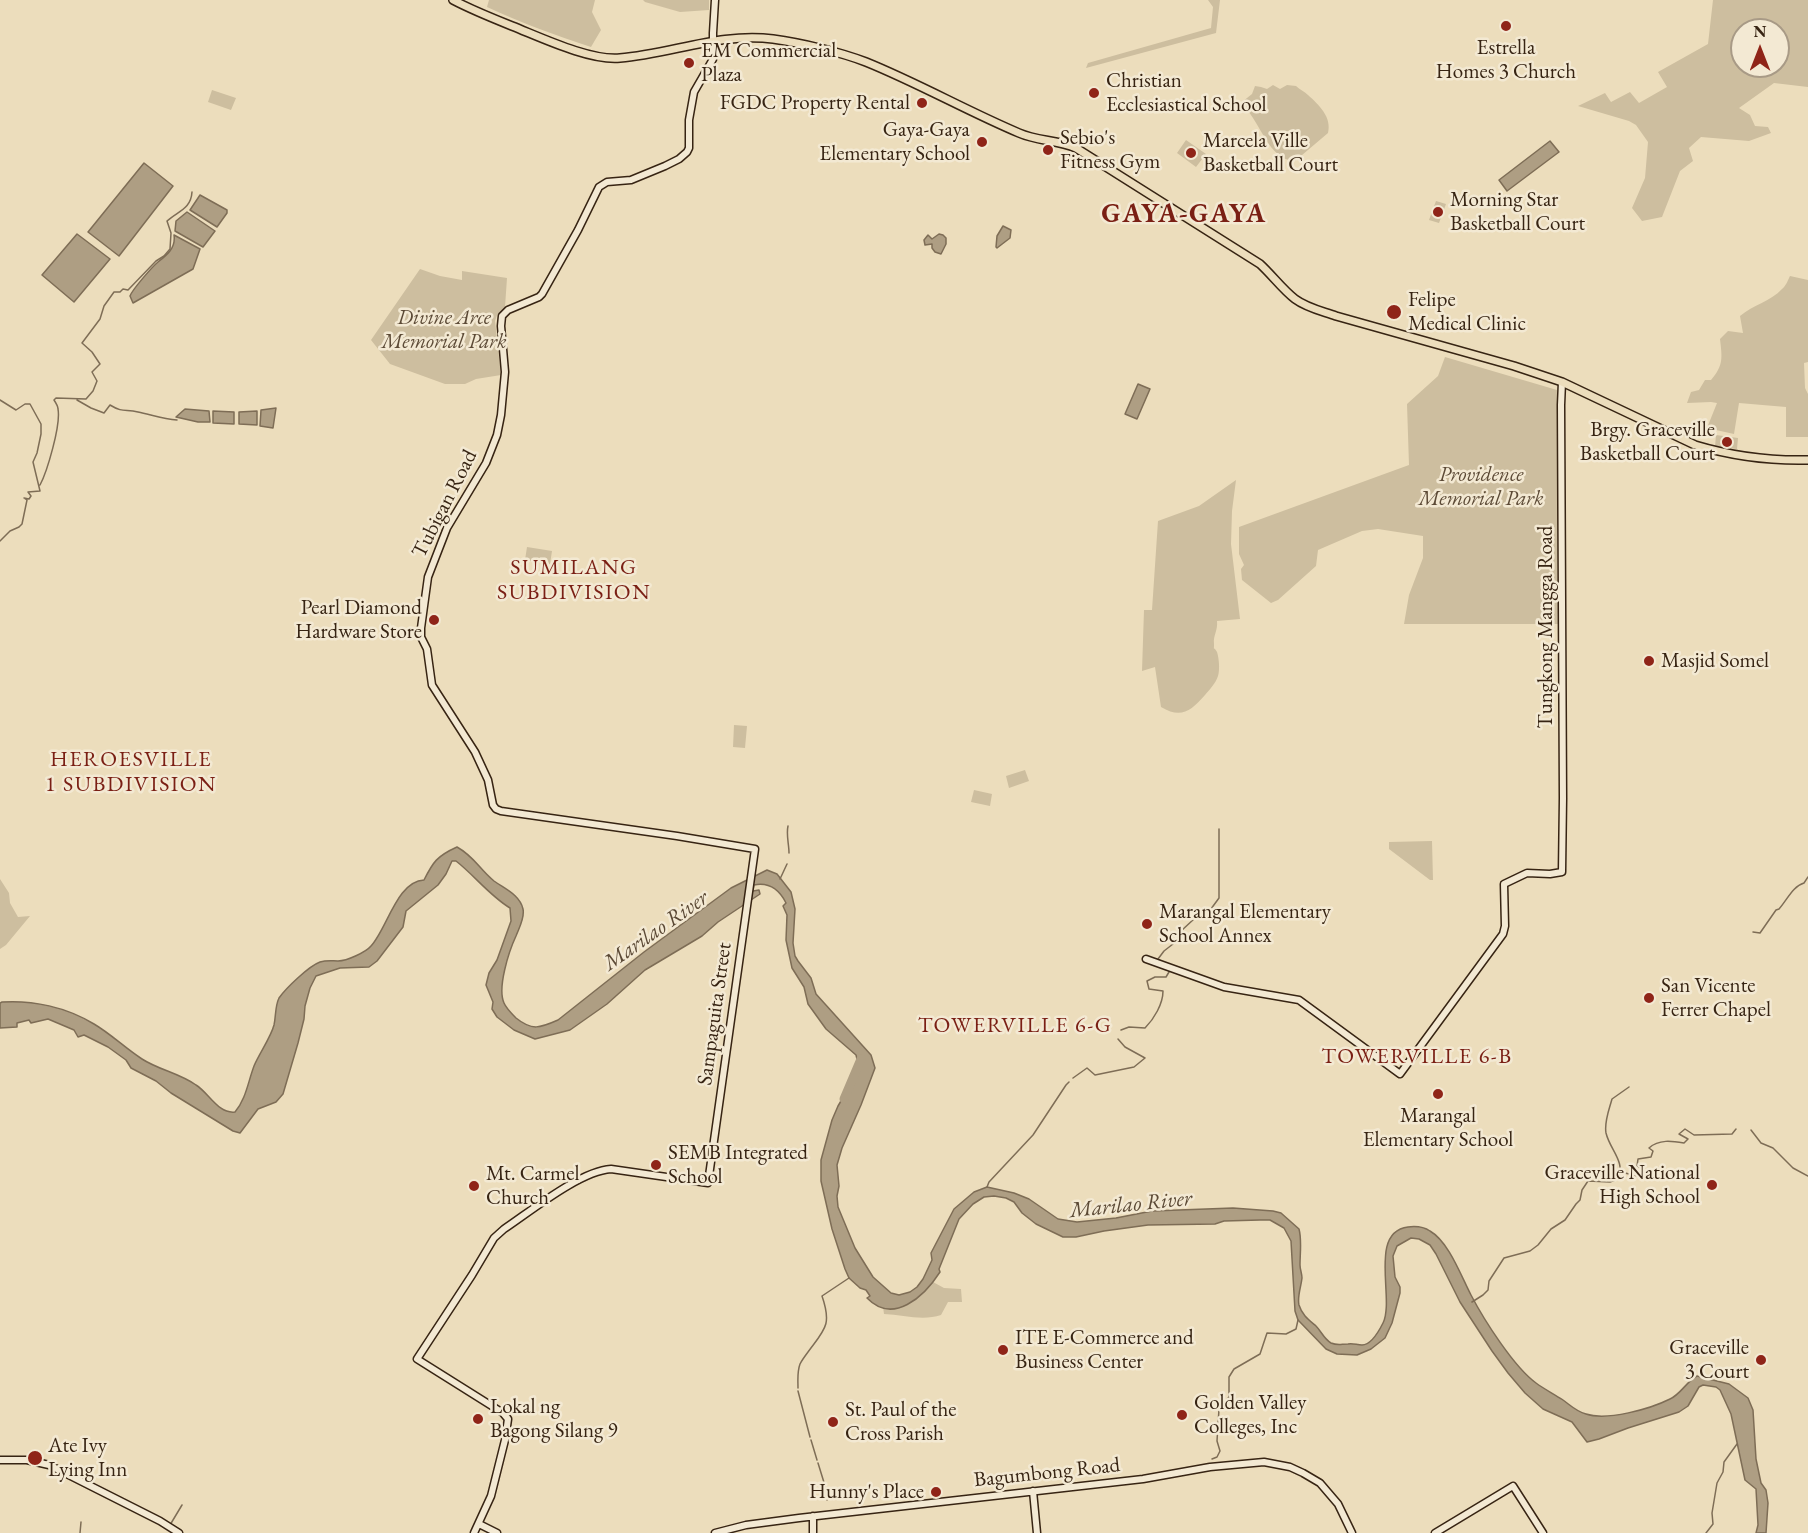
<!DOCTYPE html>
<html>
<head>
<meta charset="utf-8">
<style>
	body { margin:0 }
	#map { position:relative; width:1808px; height:1533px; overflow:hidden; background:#ecddbc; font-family:"EB Garamond",serif }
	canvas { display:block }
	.north { position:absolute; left:1730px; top:18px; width:60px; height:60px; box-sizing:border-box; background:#f3e9d3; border:2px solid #a89a86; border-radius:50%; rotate:0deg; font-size:16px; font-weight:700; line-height:24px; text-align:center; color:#372413 }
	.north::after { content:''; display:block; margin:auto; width:21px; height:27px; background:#8f2418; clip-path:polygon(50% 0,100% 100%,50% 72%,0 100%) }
</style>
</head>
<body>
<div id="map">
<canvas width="1808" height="1533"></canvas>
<div class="north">N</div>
</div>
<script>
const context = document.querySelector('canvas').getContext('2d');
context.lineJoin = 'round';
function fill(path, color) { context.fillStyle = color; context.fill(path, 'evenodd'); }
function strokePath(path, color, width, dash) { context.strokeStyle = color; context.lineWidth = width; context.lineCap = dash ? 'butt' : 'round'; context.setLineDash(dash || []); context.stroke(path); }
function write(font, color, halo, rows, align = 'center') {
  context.font = font + ' "EB Garamond",serif'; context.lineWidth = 5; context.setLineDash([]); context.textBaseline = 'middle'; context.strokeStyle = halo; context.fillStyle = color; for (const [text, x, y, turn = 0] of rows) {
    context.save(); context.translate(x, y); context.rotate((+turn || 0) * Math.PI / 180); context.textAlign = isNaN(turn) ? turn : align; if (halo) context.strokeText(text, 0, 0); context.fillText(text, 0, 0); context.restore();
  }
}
fill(new Path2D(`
	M489,0H595L592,12L601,30L591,47C555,35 521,23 487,7Z
	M643,0H709V10L680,12L645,2Z
	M1208,0H1220L1216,33L1086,68L1088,63L1211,28L1213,7Z
	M1713,0H1808V87L1774,83L1739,108L1750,115L1755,126L1768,127L1771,133L1749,141L1701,137L1689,148L1693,161L1680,171L1662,217L1642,221L1632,208L1645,178L1648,142L1636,125L1629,121L1578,106L1605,93L1611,102L1630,92L1639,103L1667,87L1658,72L1708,44ZM1742,30H1778V66H1742Z
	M1273,85L1280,89L1287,85L1296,86C1300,90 1304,91 1308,95C1319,105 1332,117 1328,133L1295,161C1268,160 1261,122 1244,107L1242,102L1252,94L1255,86L1261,87L1267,89Z
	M212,90L236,98L231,110L208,102Z
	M1186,140L1206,154L1196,167L1177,153Z
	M1436,201L1446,204L1439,223L1429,220Z
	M420,269L440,276L462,280V271L507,278L505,307L497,315L495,321L501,375L476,379L465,384H445L390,364L371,340Z
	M1790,276L1808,280V362L1804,363L1805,388L1808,394V437H1786V407L1739,403L1734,434L1707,428L1717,403L1711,402L1687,403L1691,392L1699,390L1705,380H1711C1724,365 1722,357 1720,339L1728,331L1743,333L1740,316C1753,305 1771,301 1782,289C1786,286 1788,280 1790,276Z
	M1445,357L1557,390L1558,624H1404L1409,595L1423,558V536L1378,529L1362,531L1318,550L1316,566L1278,600L1271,603L1242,580L1241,569L1244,565L1239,554V527L1409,465L1407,404L1438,376Z
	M1716,435L1738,438L1737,449L1715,447Z
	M1236,480L1232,511L1231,544L1240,619L1217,621C1218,631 1213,635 1214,644C1214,652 1213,645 1217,652C1219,658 1220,670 1218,676C1216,683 1209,690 1205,695C1191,711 1181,719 1161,707L1155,667L1142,671L1144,610H1152L1158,521L1199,506Z
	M527,547L552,551L550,564L525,560Z
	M734,725L747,726L745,748L733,747Z
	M1025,770L1029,781L1009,788L1006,776Z
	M974,790L992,794L990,806L971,802Z
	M1432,841L1433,880H1430L1389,849V842Z
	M0,879L9,893L10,903L18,917L30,916L6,945L0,949Z
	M933,1282L944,1288L961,1289L962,1302H948L941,1315C923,1321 903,1315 884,1314L883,1307C904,1310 920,1297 933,1282Z`), '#cdbe9f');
const water = new Path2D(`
	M1550,141L1559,152L1507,191L1499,180Z
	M144,163L173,186L119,256L88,232Z
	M200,195L227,210V213L217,227L190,210Z
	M187,212L215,231L203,247L175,231L176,221Z
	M1003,226L1011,230L1010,238L997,248L996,247L997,236Z
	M77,234L110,259L74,302L42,275Z
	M939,234L943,235L946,238V244L941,254L935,252L932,248V244L925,245L924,240L928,235L932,239Z
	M174,235L200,249L193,269L133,303L130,296C132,290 152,267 158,262C167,255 176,248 174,235Z
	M1138,384L1150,389L1137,419L1125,414Z
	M276,408L273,428L260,426L261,410Z
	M185,409L209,411L210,422H198L176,417Z
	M213,411L234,412V424L213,423Z
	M257,411V425L239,424V412Z
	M457,847C475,857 479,869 494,881C505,889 520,895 523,909C525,918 519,928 516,936C509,951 497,988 504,1003C506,1008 512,1014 516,1018C532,1031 540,1028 558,1020L644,952L731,888L767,870L777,874L791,892L795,909L793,943L795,956L798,961L811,978L816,994L871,1055L875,1068L861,1105L842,1148L837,1165L839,1186L837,1196L838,1207L855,1248L873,1277L891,1293L899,1295L910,1292L917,1287L923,1279L932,1260L931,1253L954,1209L974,1192L987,1187L1014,1193L1029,1199L1058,1219L1077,1222L1116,1218L1152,1211L1233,1208L1273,1211L1281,1213L1299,1229C1302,1240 1300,1253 1300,1265C1300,1269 1302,1274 1302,1278C1301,1287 1297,1297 1299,1305C1302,1315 1309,1320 1316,1326C1321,1331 1324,1339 1331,1343C1338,1346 1341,1344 1348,1344C1353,1343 1357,1345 1362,1345C1371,1345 1379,1331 1383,1323C1395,1299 1368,1232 1408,1227C1416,1226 1424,1227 1430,1231C1449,1242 1461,1276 1471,1295C1484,1320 1514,1367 1536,1383C1544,1389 1554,1394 1563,1400C1570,1405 1577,1412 1586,1414C1607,1421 1650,1409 1670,1399C1681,1394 1686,1382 1697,1376L1729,1384L1748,1398L1753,1410L1756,1459L1761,1483L1766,1490L1768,1503L1766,1533H1756L1758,1525L1756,1489L1745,1480L1731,1414L1720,1390L1716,1387L1703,1385L1699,1387L1688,1406L1679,1412L1628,1428L1599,1439L1587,1442L1572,1422L1543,1409L1525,1393L1508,1373L1492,1351L1460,1302L1436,1254L1430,1245L1419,1239L1411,1238L1397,1246L1393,1256L1395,1277L1400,1287V1293L1392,1323L1385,1338L1371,1349L1357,1355L1337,1354L1326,1349L1298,1320L1295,1311L1291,1241L1284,1228L1270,1220H1260L1224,1221L1215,1224L1148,1225L1104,1231L1076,1237H1063L1036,1224L1022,1213L1014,1202L1006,1198L994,1196L984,1197L973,1204L959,1219L939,1269L940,1272C924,1297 893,1325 867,1298L870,1296L866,1290L860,1288L849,1278L845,1269L832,1229L821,1181V1160L832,1120L838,1106L857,1074L858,1063L856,1055L826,1029L808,1004L804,987L792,968L786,940L787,915L783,906L786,903C779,889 769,882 754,885L753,891L759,890L760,894L718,922L702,936L645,970L607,1004L570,1030L535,1039L514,1030L497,1017L492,1009L493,1002L486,985L489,973L497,960L511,921L510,908C490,896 474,875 456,861H452L446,874L438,885L406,911L403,927L377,961L369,967L340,968L316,976L310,988L305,1006L304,1019L298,1043L283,1094L276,1102L258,1109L240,1133L233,1131L171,1093L156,1081L131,1068L126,1060L108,1047L84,1035L78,1037L74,1030L48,1019L31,1023L29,1020L17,1023V1027L0,1028V1003L2,1002C33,1000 66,1007 94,1024C111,1034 125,1048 142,1059C159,1070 179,1073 196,1085C209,1093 218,1114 235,1112C246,1099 248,1082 254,1066C259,1054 271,1037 274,1025C276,1016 275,1006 279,998C286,988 309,966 320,962C327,960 332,961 338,961C347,961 366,952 371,946C387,929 397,881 424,880C433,862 437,856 457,847Z`);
fill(water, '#ae9e83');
strokePath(water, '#7e6d56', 1.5);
strokePath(new Path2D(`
	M0,400L16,410L25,404H30L41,424V434L37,453L33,462L40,491L28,492L31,496L29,499L24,498L27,500L22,524L19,527L10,531L0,541
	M77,400L91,408L104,413L110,405C123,413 125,409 138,412C152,415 164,419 177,420
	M40,485C47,472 61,425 58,409C58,407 56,403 54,400L56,398L86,399L93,391L97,381L92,372L100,364L92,352L82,343L100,319L104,306L114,292H120L123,289L128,290L156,261L164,256L170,249L171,233L167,221C178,211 191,209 192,192
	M788,826C786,835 789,844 789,853
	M780,879L787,864
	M1753,932L1760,933L1776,910L1779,909C1787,900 1793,886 1804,883L1808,877
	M1164,963L1158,959L1164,951L1173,944L1181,931L1194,919L1208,913L1219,898V829
	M1121,1030L1129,1027L1145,1028C1154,1019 1163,1004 1163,991L1149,989L1147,981L1155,977H1166L1169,972
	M1073,1078L1087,1068L1095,1075L1134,1067L1145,1058L1125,1047L1118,1039
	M1751,1130L1761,1143L1773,1148L1793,1168L1808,1176
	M1621,1172L1641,1177L1644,1169L1637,1166L1638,1159L1651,1157L1653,1151L1649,1148C1659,1139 1672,1141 1684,1143L1688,1139L1679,1134L1685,1129L1694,1135L1732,1134L1736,1129
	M987,1187L989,1182L1033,1135L1066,1085L1069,1082
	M1472,1302L1483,1295L1488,1290L1489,1281L1504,1258L1530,1251L1538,1245L1551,1229L1565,1220L1576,1204L1580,1200L1582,1190L1588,1181L1610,1182L1618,1179C1626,1162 1610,1150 1606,1133C1604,1122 1609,1110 1612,1099L1629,1087
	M798,1388C798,1380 797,1372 800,1364C802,1360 805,1356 808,1352C825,1329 832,1325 822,1296L849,1278
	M798,1391L810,1437
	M811,1440L817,1460
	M1212,1459L1217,1457L1220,1451L1217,1441L1219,1409L1229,1397V1377L1234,1369L1260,1354L1267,1333L1286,1334L1296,1329L1298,1320
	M818,1463L826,1489L827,1500
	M170,1525L182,1505
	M80,1533L81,1522
	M1706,1533L1713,1524L1712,1513L1717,1483L1723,1472L1724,1462L1737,1444`), '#7e6d56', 1.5);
strokePath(new Path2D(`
	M844,1099L861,1059`), '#ae9e83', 9);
const secondary = new Path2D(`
	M1146,959L1224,987L1299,1000L1400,1074L1503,934L1505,926L1504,884L1527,873L1550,874L1562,872L1563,798L1561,405L1562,382
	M0,1460H27L49,1465L160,1521L179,1533
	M1033,1491L1037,1533
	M479,1524L497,1533
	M474,1533L491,1496L505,1440L508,1419L503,1413L417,1359L472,1275L494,1238L504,1229C531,1211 580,1171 611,1169L708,1183L755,849L677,836L501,811L496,809L493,805L488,780L475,752L432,685L427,649L421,637V628L428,577L447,528L486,463L497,435L501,415L505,372L501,326L502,316L508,310L539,297L542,294L578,230L599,187L607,182L631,180L665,166L679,159L687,152L689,148V120L694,92L713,59V33L715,0
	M715,1533L746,1525L799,1518L1143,1479L1210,1467L1264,1462L1290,1467L1303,1473L1320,1483L1338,1504L1352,1533
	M813,1533V1516
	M1435,1533L1513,1486L1543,1533`);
const primary = new Path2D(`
	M453,0C472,10 492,18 512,26C540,37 590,61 620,58C671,54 721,32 773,39C802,43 840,52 866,62C918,83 967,111 1019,133C1037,141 1058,140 1076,148L1260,264C1272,275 1283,290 1295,299C1307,308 1322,311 1336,316L1514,366L1562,382L1695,445C1732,456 1769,461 1808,460`);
strokePath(secondary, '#372413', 9);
strokePath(primary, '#372413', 10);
strokePath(secondary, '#f3e9d3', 6);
strokePath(primary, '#ecddbc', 7);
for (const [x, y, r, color] of [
	[1506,26,6,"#8f2418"],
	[689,63,6,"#8f2418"],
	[1094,93,6,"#8f2418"],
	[922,103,6,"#8f2418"],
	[982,142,6,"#8f2418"],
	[1048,150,6,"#8f2418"],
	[1191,153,6,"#8f2418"],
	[1438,212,6,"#8f2418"],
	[1394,312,8,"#8f2418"],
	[1727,442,6,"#8f2418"],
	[434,620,6,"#8f2418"],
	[1649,661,6,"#8f2418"],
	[1147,924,6,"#8f2418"],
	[1649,998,6,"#8f2418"],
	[1438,1094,6,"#8f2418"],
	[656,1165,6,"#8f2418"],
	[1712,1185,6,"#8f2418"],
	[474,1186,6,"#8f2418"],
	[1003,1350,6,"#8f2418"],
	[1761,1360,6,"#8f2418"],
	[1182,1415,6,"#8f2418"],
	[478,1419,6,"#8f2418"],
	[833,1422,6,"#8f2418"],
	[35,1458,8,"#8f2418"],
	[936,1492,6,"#8f2418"]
]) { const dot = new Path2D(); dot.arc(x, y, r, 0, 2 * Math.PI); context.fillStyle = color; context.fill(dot); strokePath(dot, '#f3e9d3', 2); }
write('21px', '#372413', '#f3e9d3', [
	["Estrella",1506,48,"center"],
	["Homes 3 Church",1506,72,"center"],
	["EM Commercial",701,51],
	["Plaza",701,75],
	["Christian",1106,81],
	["Ecclesiastical School",1106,105],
	["FGDC Property Rental",910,103,"right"],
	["Gaya-Gaya",970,130,"right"],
	["Elementary School",970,154,"right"],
	["Sebio's",1060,138],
	["Fitness Gym",1060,162],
	["Marcela Ville",1203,141],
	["Basketball Court",1203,165],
	["Morning Star",1450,200],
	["Basketball Court",1450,224],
	["Felipe",1408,300],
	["Medical Clinic",1408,324],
	["Brgy. Graceville",1715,430,"right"],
	["Basketball Court",1715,454,"right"],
	["Pearl Diamond",422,608,"right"],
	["Hardware Store",422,632,"right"],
	["Masjid Somel",1661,661],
	["Marangal Elementary",1159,912],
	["School Annex",1159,936],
	["San Vicente",1661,986],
	["Ferrer Chapel",1661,1010],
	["Marangal",1438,1116,"center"],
	["Elementary School",1438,1140,"center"],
	["SEMB Integrated",668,1153],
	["School",668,1177],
	["Graceville National",1700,1173,"right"],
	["High School",1700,1197,"right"],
	["Mt. Carmel",486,1174],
	["Church",486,1198],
	["ITE E-Commerce and",1015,1338],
	["Business Center",1015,1362],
	["Graceville",1749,1348,"right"],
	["3 Court",1749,1372,"right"],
	["Golden Valley",1194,1403],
	["Colleges, Inc",1194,1427],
	["Lokal ng",490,1407],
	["Bagong Silang 9",490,1431],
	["St. Paul of the",845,1410],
	["Cross Parish",845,1434],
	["Ate Ivy",48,1446],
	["Lying Inn",48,1470],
	["Hunny's Place",924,1492,"right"]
], 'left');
write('italic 21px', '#5c4a36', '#f3e9d3', [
	["Divine Arce",444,318],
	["Memorial Park",444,342],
	["Providence",1481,475],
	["Memorial Park",1481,499]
]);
write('21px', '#372413', '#f3e9d3', [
	["Tubigan Road",445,504,-63],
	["Tungkong Mangga Road",1546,627,-90],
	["Sampaguita Street",715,1014,-82],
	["Bagumbong Road",1047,1473,-6]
]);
context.letterSpacing = '1.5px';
write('22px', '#7a1f14', '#f3e9d3', [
	["SUMILANG",574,568],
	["SUBDIVISION",574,593],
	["HEROESVILLE",131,760],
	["1 SUBDIVISION",131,785],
	["TOWERVILLE 6-G",1015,1026],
	["TOWERVILLE 6-B",1417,1057]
]);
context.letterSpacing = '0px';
write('italic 22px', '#5b4935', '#f3e9d3', [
	["Marilao River",656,931,-35],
	["Marilao River",1131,1205,-6]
]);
context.letterSpacing = '1.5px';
write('bold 27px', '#7a1f14', '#f3e9d3', [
	["GAYA-GAYA",1184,215]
]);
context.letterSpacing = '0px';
</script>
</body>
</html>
